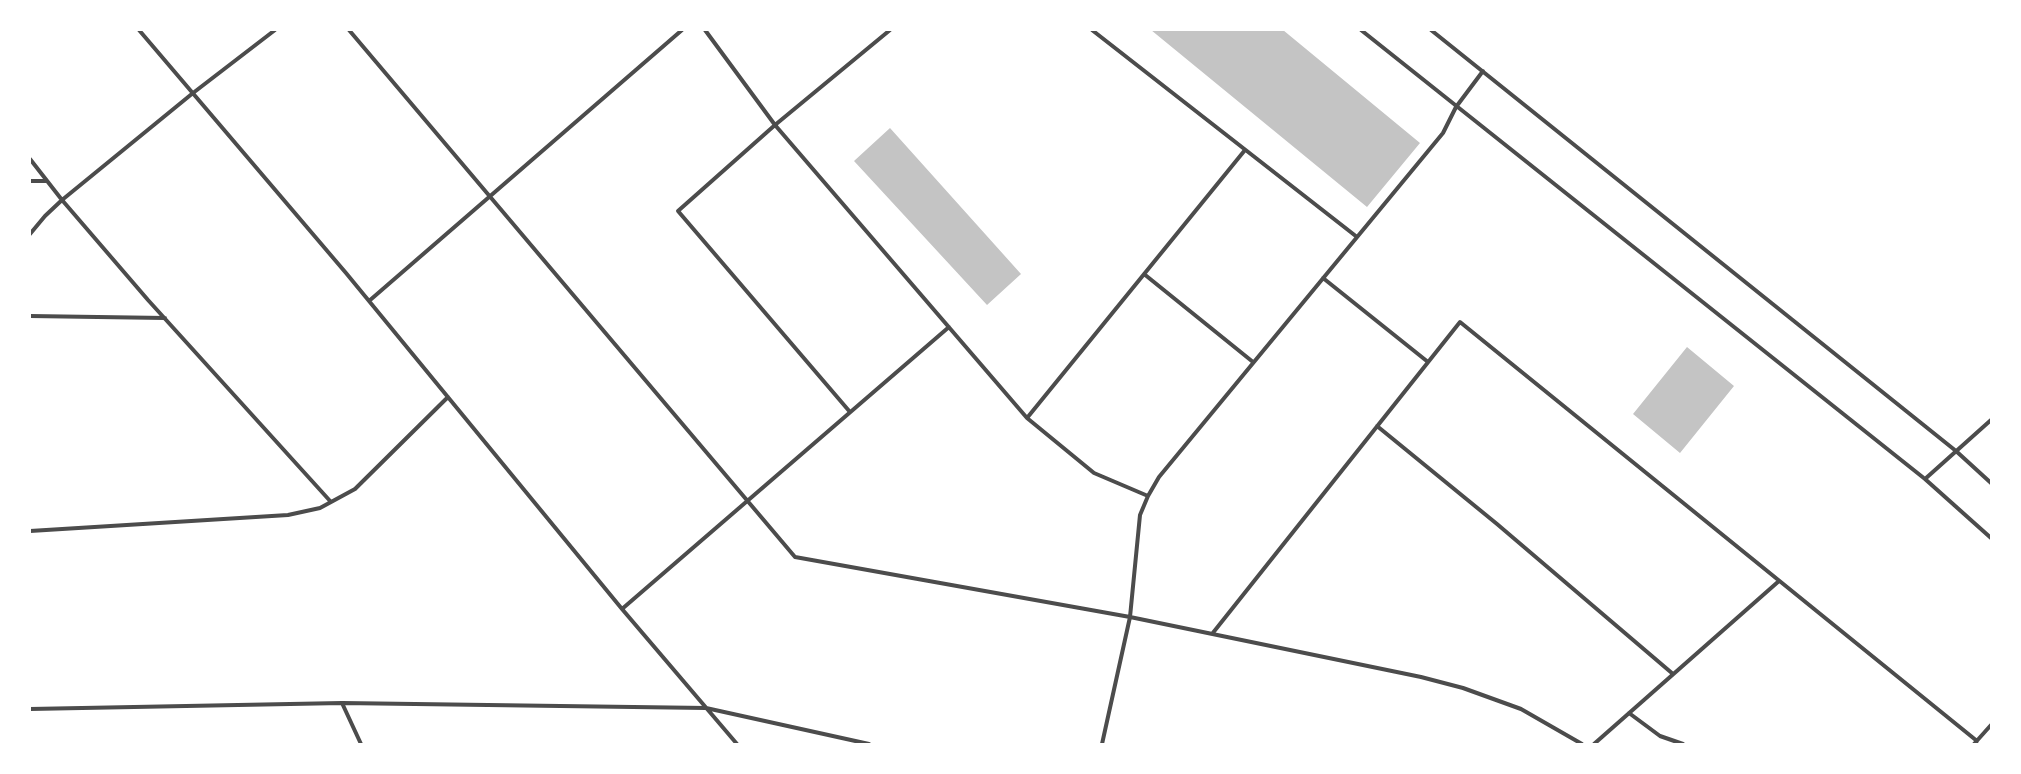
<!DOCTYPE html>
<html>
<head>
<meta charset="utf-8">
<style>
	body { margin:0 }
	#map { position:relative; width:2021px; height:774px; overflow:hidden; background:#fff; font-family:Mulish,sans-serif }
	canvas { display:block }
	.frame { position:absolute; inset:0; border:31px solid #fff; pointer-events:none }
</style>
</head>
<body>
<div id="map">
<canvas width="2021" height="774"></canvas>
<div class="frame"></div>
</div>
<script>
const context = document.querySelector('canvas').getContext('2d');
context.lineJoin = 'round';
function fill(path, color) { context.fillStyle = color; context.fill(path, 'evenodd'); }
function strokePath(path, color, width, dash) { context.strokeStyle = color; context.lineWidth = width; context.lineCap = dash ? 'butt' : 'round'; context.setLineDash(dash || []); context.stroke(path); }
fill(new Path2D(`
	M1151,30H1283L1420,143L1367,207Z
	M890,128L1021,274L987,305L854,161Z
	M1687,347L1734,386L1680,453L1633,414Z`), '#c4c4c4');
strokePath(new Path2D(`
	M139,30L346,273L622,609L737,744
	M349,30L795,557L1130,617L1421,677L1463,688L1521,709L1582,744
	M705,30L775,125L678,211L850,412
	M890,30L775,125L1027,418L1094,473L1148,496
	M1092,30L1357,237
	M1361,30L1925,479L1991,538
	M1431,30L1956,451L1991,483
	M30,159L62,200L148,300L331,502
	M30,181H47
	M30,234L45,216L62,200L193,93L275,30
	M1144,274L1253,362
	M1323,278L1428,362
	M369,301L682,30
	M30,316L165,318
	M1027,418L1245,150
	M1377,426L1497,524L1673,674
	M1925,479L1991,420
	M30,531L288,515L320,508L355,489L448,397
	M622,609L949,327
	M1212,634L1460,322L1977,741
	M342,703L361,744
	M30,709L342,703L706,708L869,744
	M1629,713L1660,736L1683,744
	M1102,744L1130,617L1140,515L1148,496L1159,477L1443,133L1456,107L1483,71
	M1594,744L1779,581
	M1974,744L1991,725`), '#4c4c4c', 4);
</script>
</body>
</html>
